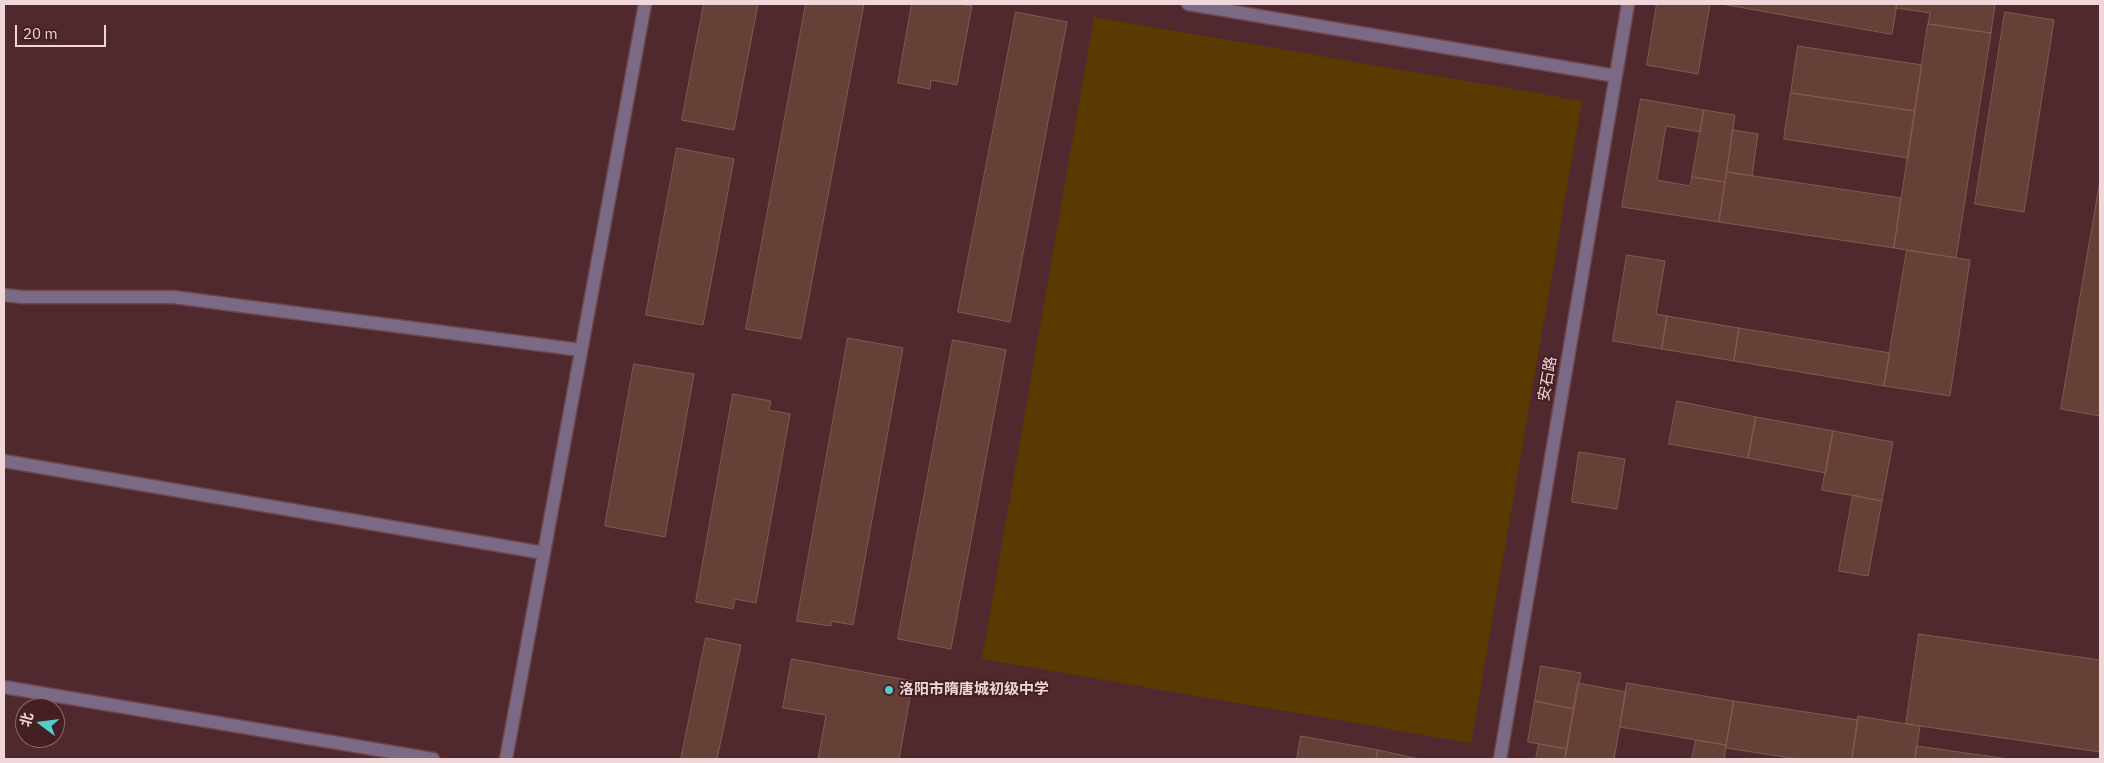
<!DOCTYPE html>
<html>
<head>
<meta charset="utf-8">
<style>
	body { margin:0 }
	#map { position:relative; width:2104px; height:763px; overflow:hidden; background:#4f292e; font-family:"IBM Plex Sans","Noto Sans SC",sans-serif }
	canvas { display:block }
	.frame { position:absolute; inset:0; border:5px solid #efd6d8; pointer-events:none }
	.north { position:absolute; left:15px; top:698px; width:50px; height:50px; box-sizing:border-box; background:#441f24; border:1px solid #88686c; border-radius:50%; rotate:285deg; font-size:14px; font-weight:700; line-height:20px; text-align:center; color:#efd6d8 }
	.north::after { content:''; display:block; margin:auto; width:18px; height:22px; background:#53cdca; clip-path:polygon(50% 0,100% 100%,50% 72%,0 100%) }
	.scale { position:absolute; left:15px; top:25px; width:91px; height:22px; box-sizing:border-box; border:2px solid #efd6d8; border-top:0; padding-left:6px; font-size:15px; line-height:18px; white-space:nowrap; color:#efd6d8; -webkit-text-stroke:4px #441f24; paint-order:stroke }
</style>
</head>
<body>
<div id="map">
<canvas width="2104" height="763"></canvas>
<div class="frame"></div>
<div class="north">北</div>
<div class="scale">20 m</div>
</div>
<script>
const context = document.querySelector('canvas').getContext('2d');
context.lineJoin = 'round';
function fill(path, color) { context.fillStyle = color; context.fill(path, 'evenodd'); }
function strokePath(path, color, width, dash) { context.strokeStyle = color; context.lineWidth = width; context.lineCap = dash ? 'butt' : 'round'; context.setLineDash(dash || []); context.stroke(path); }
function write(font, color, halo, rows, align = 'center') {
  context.font = font + ' "IBM Plex Sans","Noto Sans SC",sans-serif'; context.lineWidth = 4; context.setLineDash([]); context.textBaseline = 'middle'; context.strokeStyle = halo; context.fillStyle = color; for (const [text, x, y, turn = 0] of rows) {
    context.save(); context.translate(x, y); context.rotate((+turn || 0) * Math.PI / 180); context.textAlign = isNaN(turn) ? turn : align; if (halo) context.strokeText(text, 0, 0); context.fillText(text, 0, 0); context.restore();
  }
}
fill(new Path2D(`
	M1094,17L1582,101L1471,743L982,659Z`), '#5b3a02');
const building = new Path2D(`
	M704,4H758L734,130L682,120Z
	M806,4H864L801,339L746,329Z
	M912,4H958L972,6L957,85L931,80L930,89L898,83Z
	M1657,4H1710L1698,74L1647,65Z
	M1722,4H1897L1892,34Z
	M1897,4H1995L1991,33L1928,24L1930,13L1896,8Z
	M1016,12L1067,22L1010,322L958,312Z
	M2005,12L2054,20L2024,212L1975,204Z
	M1928,24L1991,33L1956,258L1894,248Z
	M1798,46L1922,65L1915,111L1791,93Z
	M1791,93L1915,111L1908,158L1784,139Z
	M1641,99L1704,110L1700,132L1666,126L1657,180L1690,186L1692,177L1725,182L1719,222L1622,207Z
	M1704,110L1735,115L1725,182L1692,177Z
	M1733,130L1758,134L1752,176L1727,172Z
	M677,148L734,159L703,325L646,315Z
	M1727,172L1901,198L1894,248L1719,222Z
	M2100,181V416L2061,409Z
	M1907,250L1970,260L1950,396L1884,386Z
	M1627,255L1665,261L1656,314L1667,316L1662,349L1613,341Z
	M1667,316L1739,328L1734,361L1662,349Z
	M1739,328L1890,353L1884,386L1734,361Z
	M848,338L903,348L853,625L831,621V626L797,621Z
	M953,340L1006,350L951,649L898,639Z
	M634,364L694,374L665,537L605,526Z
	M733,394L771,401L769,410L790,414L756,603L735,599L733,609L696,602Z
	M1677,401L1756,417L1748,458L1669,444Z
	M1756,417L1833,431L1826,473L1748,458Z
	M1833,431L1893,442L1882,501L1822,490Z
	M1579,452L1625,459L1617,509L1572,502Z
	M1853,495L1882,501L1868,576L1839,571Z
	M1919,634L2100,660V752L1906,724Z
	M706,638L741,645L717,759H681Z
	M792,659L913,681L899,759H818L826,715L783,708Z
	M1541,666L1581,673L1574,709L1535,701Z
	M1578,683L1626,692L1614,759H1565Z
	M1627,683L1734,701L1726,745L1620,727Z
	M1535,701L1574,709L1567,749L1528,742Z
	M1734,701L1858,720L1852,759H1798L1726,748Z
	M1858,716L1920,726L1915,759H1852Z
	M1301,736L1378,750L1376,759H1297Z
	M1696,740L1726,745L1724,759H1692Z
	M1539,744L1567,749L1565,759H1536Z
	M1917,746L2008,759H1915Z
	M1378,750L1419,759H1376Z`);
fill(building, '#663f37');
strokePath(building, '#825a51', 1);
const minor = new Path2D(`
	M1188,4L1616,76
	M4,295L22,297H173L581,350
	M4,461L544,553
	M4,687L433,759
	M506,759L645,4
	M1500,759L1628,4`);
strokePath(minor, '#6c484d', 15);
strokePath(minor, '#7b6a85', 12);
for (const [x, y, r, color] of [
	[889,690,5,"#53cdca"]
]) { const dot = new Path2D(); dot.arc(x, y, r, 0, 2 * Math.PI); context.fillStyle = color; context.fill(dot); strokePath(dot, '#441f24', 2); }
write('15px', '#efd6d8', '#441f24', [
	["安石路",1548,379,-80]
]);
write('bold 15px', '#efd6d8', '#441f24', [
	["洛阳市隋唐城初级中学",899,690]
], 'left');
</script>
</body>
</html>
